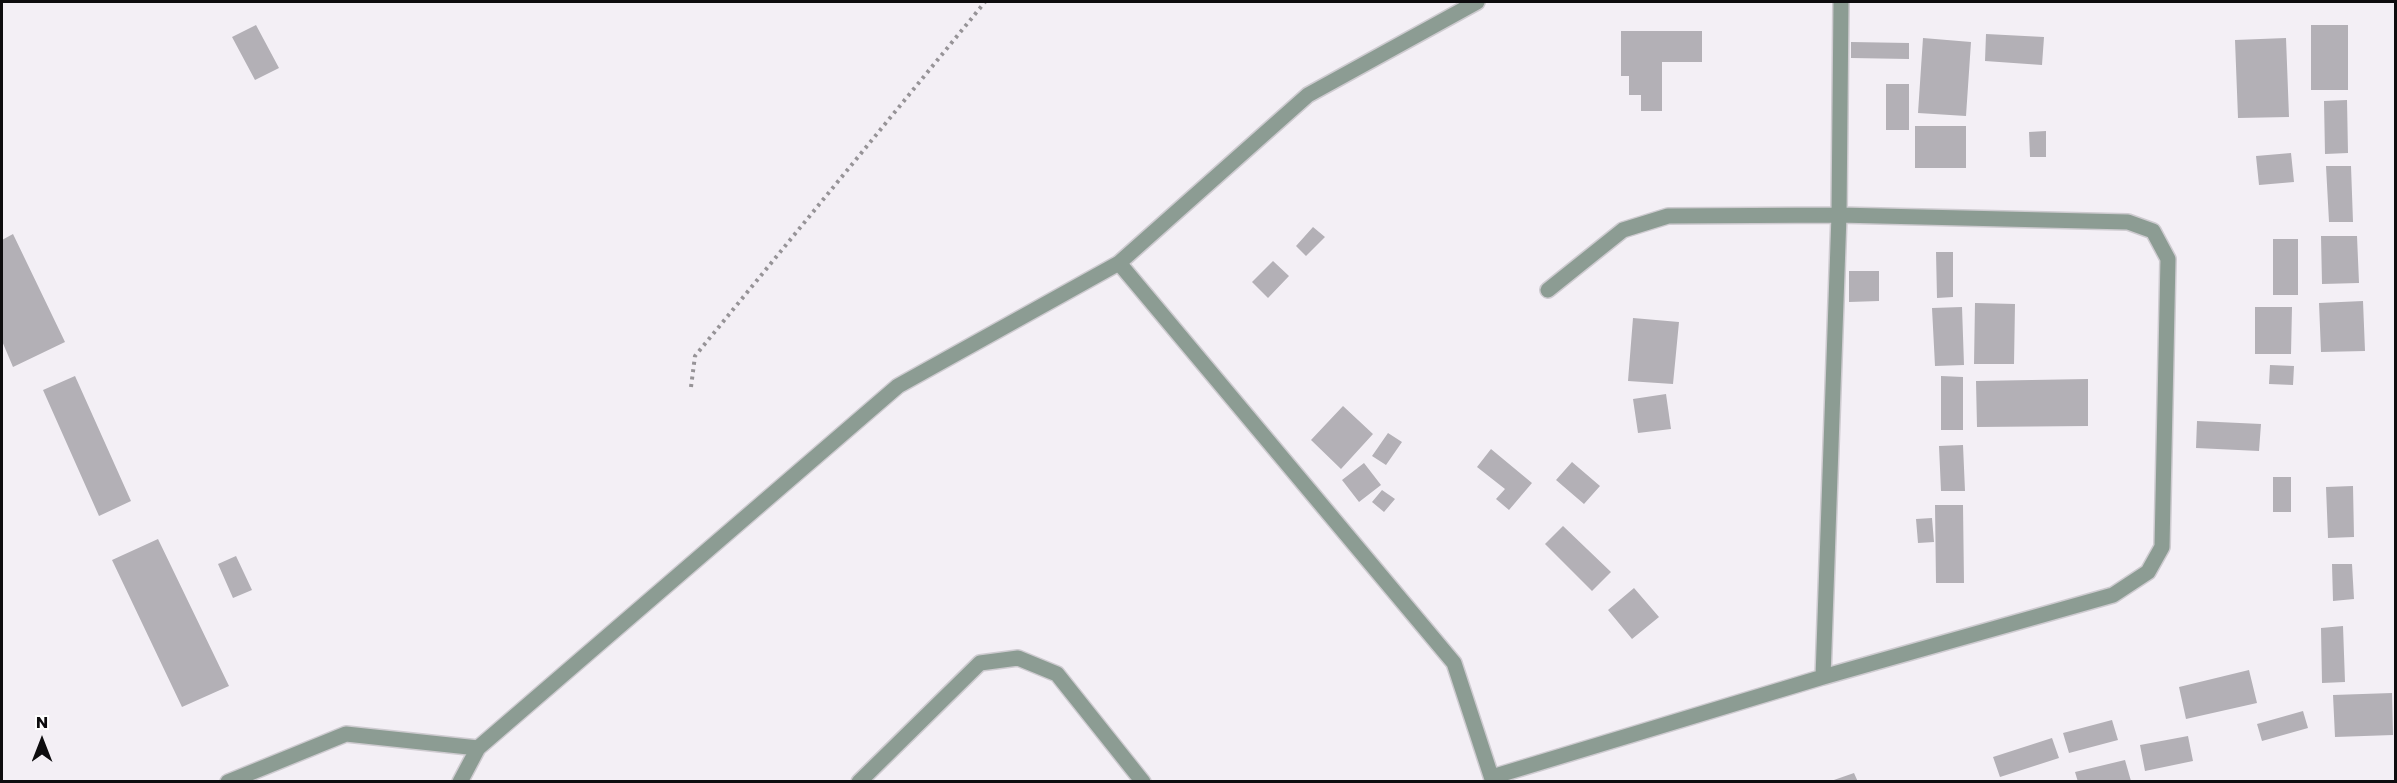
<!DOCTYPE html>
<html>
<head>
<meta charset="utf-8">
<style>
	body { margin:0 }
	#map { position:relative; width:2397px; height:783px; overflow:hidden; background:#f3eff5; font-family:Poppins,sans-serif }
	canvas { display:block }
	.frame { position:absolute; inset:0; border:3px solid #0d0c0e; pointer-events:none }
	.north { position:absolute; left:12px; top:711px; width:60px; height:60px; -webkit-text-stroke:4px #fff; paint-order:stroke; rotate:0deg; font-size:16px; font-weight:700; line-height:24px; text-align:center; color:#0d0c0e }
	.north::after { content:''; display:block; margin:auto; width:21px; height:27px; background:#0d0c0e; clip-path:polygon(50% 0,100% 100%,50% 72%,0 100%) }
</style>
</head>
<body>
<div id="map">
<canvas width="2397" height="783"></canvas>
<div class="frame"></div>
<div class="north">N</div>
</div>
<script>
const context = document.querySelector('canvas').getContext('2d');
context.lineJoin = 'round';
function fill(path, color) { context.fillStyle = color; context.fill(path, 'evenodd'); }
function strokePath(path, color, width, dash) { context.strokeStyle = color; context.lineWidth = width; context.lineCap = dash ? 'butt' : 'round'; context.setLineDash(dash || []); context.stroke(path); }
fill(new Path2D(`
	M256,25L279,68L255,80L232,37Z
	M2311,25H2348V90H2311Z
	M1621,31H1702V62H1662V111H1641V95H1629V76H1621Z
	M1986,34L2044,37L2042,65L1985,61Z
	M1923,38L1971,42L1966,116L1918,113Z
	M2286,38L2289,117L2238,118L2235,40Z
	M1851,42L1909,43V59L1851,58Z
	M1886,84H1909V130H1886Z
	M2347,100L2348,153L2325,154L2324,101Z
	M1915,126H1966V168H1915Z
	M2046,131V157H2030L2029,132Z
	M2291,153L2294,182L2259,185L2256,156Z
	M2326,166H2351L2353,222H2329Z
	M1313,227L1325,237L1306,256L1296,246Z
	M13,234L65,342L13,367L2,341V240Z
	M2321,236H2357L2359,283L2322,284Z
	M2273,239H2298V295H2273Z
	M1936,252H1953V297L1937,298Z
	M1273,261L1289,276L1268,298L1252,282Z
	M1849,271H1879V301L1849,302Z
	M2363,301L2365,351L2321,352L2319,303Z
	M1975,303L2015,304L2014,364H1974Z
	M1962,307L1964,365L1935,366L1932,308Z
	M2255,307H2292L2291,354H2255Z
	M1633,318L1679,322L1673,384L1628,381Z
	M2270,365L2294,366L2293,385L2269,384Z
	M75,376L131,501L99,516L43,390Z
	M1941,376L1963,377V430H1941Z
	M2088,379V426L1977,427L1976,381Z
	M1666,394L1671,429L1638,433L1633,399Z
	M1343,406L1373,434L1341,469L1311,440Z
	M2197,421L2261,424L2259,451L2196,448Z
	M1388,433L1402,442L1386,465L1372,456Z
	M1963,445L1965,491H1941L1939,446Z
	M1491,449L1532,483L1509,510L1496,499L1505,489L1477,467Z
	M1572,462L1600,486L1584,504L1556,480Z
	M1364,463L1381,485L1359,502L1342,480Z
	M2273,477H2291V512H2273Z
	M2353,486L2354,537L2328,538L2326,487Z
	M1382,490L1395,499L1384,512L1372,502Z
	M1935,505H1963L1964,583H1936Z
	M1932,518L1934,542L1918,543L1916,519Z
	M1563,526L1611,572L1592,591L1545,544Z
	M158,539L229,686L182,707L112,560Z
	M236,556L252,590L233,598L218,564Z
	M2332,564H2352L2354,599L2333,601Z
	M1634,588L1659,617L1632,639L1608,610Z
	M2343,626L2345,682L2322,683L2321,628Z
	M2249,670L2257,703L2186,719L2179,687Z
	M2392,693L2393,735L2335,737L2333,695Z
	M2303,711L2308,728L2262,741L2257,724Z
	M2112,720L2118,740L2069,753L2063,733Z
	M2188,736L2193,761L2145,771L2140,745Z
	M2052,738L2059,758L2000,777L1993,757Z
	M2125,760L2131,781L2078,782L2075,772Z
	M1854,773L1858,782H1831V781Z`), '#b3b0b6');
const minor = new Path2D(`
	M1119,263L1454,663L1493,782
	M1548,290L1623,230L1668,216L1839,215L2128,222L2153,231L2168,259L2162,547L2148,572L2113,595L1823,677
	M1492,777L1823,677L1839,215L1841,2
	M228,782L346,734L478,748
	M460,782L478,748L898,386L1119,263L1308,95L1477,2
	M859,782L980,663L1018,658L1057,674L1143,782`);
strokePath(minor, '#cecbd0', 18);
strokePath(new Path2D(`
	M691,387L695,356L985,2`), '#969397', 4, [3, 4.5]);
strokePath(minor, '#8c9c93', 15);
</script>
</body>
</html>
